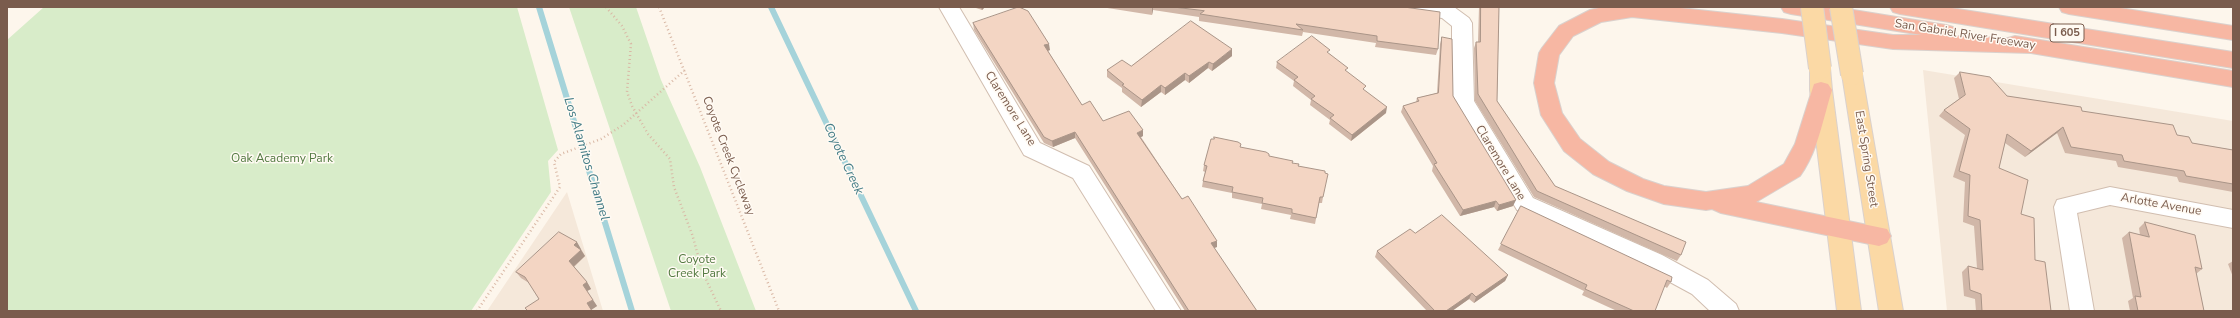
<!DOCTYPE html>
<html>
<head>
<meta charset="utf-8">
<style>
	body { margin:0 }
	#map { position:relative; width:2240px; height:318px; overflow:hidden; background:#fdf6ec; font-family:"Nunito Sans",sans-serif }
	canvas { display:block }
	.frame { position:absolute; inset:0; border:8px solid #7a5c4d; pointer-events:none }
</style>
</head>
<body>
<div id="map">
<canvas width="2240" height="318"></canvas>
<div class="frame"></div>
</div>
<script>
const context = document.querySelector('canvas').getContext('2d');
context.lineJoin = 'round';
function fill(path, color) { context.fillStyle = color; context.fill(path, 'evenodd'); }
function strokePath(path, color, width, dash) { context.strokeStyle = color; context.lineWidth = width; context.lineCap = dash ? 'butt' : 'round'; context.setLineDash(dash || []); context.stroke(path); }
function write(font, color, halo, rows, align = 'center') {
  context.font = font + ' "Nunito Sans",sans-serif'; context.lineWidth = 3; context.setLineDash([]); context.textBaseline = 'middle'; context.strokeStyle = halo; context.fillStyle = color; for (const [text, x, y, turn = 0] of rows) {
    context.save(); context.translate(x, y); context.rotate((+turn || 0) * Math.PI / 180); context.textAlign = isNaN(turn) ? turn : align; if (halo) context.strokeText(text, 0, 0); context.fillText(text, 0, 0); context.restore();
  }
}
fill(new Path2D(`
	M1923,70L2233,121V311H1947Z
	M567,192L603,311H487Z`), '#f5e8da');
fill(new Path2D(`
	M44,7H517L558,150L548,161L551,192L471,311H7V40Z
	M569,7H636L661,80L700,167L756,311H671Z`), '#d8ecc9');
strokePath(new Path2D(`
	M539,7L632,311
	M771,7L916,311`), '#a5d3da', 6);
const minor = new Path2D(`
	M939,7H959L1040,143L1089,166L1181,311H1156L1073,178L1024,155Z
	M1400,7H1454L1469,18L1472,23L1474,101L1533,198L1662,255L1708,280L1736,304L1739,311H1710L1692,294L1646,269L1517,210L1452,102V26L1442,18L1403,12Z
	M2110,187L2233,210V228L2110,205L2077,213L2094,311H2070L2054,207L2057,200Z`);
const major = new Path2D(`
	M1820,60L1827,63L1830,68L1832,90L1861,311H1837L1810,90V68L1813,63Z
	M1852,66L1859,69L1862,74L1903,311H1879L1842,74L1845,69Z`);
const highway = new Path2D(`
	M1603,7H1671L1782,19L1893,35H1922L1791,14L1784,12L1781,7H1835L1946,25L1953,27L1956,32L1954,36L2008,38L2015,36L2233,71V87L2031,53L1893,49L1782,33L1632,17L1601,22L1573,36L1559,55L1554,83L1562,113L1580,139L1609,162L1643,179L1664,186L1706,192L1748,186L1784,164L1795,144L1814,84L1821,82L1828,84L1832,90C1823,119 1818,151 1800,176L1756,202L1887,229L1891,236L1887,243L1879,246L1721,213L1712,209L1706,210L1664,204L1627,191L1593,174L1564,151L1541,115L1534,83L1539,53L1542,48L1559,26L1590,10Z
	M1890,7H1945L2233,52V68L1900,14L1893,12Z
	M2059,7H2114L2233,26V40L2069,14L2062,12Z`);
strokePath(minor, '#d1beb0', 2);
strokePath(major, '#dad1cd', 2);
strokePath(highway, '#dad1cd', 2);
strokePath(new Path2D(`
	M606,7L622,26L631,44L627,92L632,106L648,134L670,159L674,187L692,234L703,273L721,311
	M659,7L779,311
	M477,311L560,187L554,162L561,154L601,139L623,125L685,70`), '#d9b8a5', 2.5, [1, 3]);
fill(minor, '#fff');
fill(major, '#fbd9a5');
fill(highway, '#f7b7a3');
const majorBridge = new Path2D(`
	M1812,7L1820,68
	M1841,7L1852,74`);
strokePath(majorBridge, '#dad1cd', 24, []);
strokePath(majorBridge, '#fbd9a5', 22);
fill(new Path2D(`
	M973,7H985L982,10Z
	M1101,7H1404L1438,49L1436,55L1375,47L1376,43L1303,32L1302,36L1199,21V17L1153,10L1152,15Z
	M1479,7H1499L1497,101L1555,186L1681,255L1677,261L1534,197L1475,101L1474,48L1476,42H1478Z
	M973,23L1050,50L1048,51L1082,105L1103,121L1143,136L1141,137L1182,199L1217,247L1214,248L1257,311H1185L1075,138L1053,147L1044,143L974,30Z
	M1442,37L1453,96L1513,206L1497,211L1494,207L1460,216L1432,171L1433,166L1401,112L1403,106L1416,102L1417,98L1437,93L1440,44Z
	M1330,54L1365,91L1386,113L1351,141L1329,124L1330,120L1310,105L1311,100L1293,86L1294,81L1276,68L1277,62Z
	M1232,56L1212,71L1208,68L1189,83L1185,80L1165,95L1161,92L1141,107L1122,92V88L1107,77V70L1131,66Z
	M1960,72L2007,96L2082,111L2177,135L2192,143L2233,150V192L2179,182L2177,177L2118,167L2116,161L2065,153L2057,133L2025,157L2005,143L1999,168L2021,214L2051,311H1976L1975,299L1964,296L1962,272L1968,266L1977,268L1974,226L1963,222L1965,182L1953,177L1965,135L1939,116L1944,110L1959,99L1954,78Z
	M1241,144L1240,147L1269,156L1292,163L1298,166L1325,173L1323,197L1322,203H1319L1315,224L1290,219L1291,215L1261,209L1262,204L1232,198V193L1202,187L1203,181L1205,172L1203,171L1204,165Z
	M1521,206L1671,282L1667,288L1664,286L1655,311H1617L1582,295L1584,291L1498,250Z
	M2145,222L2202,269L2196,274L2204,311H2130L2128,301L2133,298L2122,238L2129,232L2140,235L2139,228Z
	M1415,233L1508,275L1505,281L1474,303L1469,299L1452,311H1427L1375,257L1377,251Z
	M581,249L585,256L574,267L587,282L591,289L587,291L597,306L591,310L592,311H527L539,299L529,283L521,278L516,272Z
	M2233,261V277L2228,264Z`), '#d1b7a8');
fill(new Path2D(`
	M981,7H985L982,10Z
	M1152,7H1153V10L1152,15Z
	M1049,44L1050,50L1045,52L1044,45Z
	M1232,49V56L1212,71L1213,64Z
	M1209,62L1208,68L1189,83V76Z
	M1185,73V80L1165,95V88Z
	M1161,85V92L1141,107L1142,100Z
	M1387,107L1386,113L1351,141L1352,135Z
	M2063,127L2057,133L2025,157L2031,151Z
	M1143,130V136L1137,139V133Z
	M1075,132V138L1053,147L1052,141Z
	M1516,200L1513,206L1497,211L1499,205Z
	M1496,201L1494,207L1460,216L1463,210Z
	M1217,241V247L1211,249V243Z
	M577,242L581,249L578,252L574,245Z
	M581,250L585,256L573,267L569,261Z
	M1508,275L1505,281L1474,303L1476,297Z
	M587,282L591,289L587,291L583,285Z
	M1472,293L1469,299L1452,311H1446Z
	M593,300L597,306L591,310L592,311L587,303Z`), '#aa9588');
const building = new Path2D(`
	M1019,7L1028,11L1049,44L1044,45L1082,105L1090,101L1103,121L1129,111L1143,130L1137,133L1182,199L1188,196L1217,241L1211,243L1257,311H1189L1075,132L1052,141L1044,137L973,23Z
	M1174,7H1404L1440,12L1438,49L1377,41V36L1296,24L1303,30L1200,14L1204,11Z
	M1481,7H1499L1497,101L1555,186L1686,242L1681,255L1537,191L1478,94L1476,42H1480Z
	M1191,21L1232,49L1213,64L1209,62L1189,76L1185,73L1165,88L1161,85L1142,100L1122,85L1124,84L1107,70L1122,60L1131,66Z
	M1312,36L1330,50L1327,52L1348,68L1345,70L1366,86L1363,89L1387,107L1352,135L1330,118L1334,115L1311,99L1315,96L1294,80L1298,77L1277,62Z
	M1442,37L1452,39L1453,96L1516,200L1499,205L1496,201L1463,210L1434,164L1437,163L1403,106L1419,101L1417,98L1438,93Z
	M1960,72L1990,77L2007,96L2081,107L2082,111L2173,125L2177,135L2189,137L2192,143L2233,150V184L2186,176L2184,171L2124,161L2122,155L2071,147L2063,127L2031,151L2007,134L1999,168L2028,180L2021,214L2034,218L2035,260L2045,262L2051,311H1982L1981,294L1970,290L1968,266L1983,270L1980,220L1968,216L1970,175L1959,171L1970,129L1944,110L1965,95Z
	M1214,137L1238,142L1241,144L1240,147L1266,152L1269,154V156L1293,161L1292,163L1299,164L1298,166L1325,171V173L1328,174L1323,197H1320L1316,218L1292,213V209L1262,203L1263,198L1232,192L1233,187L1203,181L1207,166L1204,165L1211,139H1214Z
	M1521,206L1672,277L1671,282L1667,280L1655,311H1634L1585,289L1587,285L1501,244Z
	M1442,215L1508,275L1476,297L1472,293L1446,311H1435L1377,251L1410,229L1415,233Z
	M2145,222L2195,235L2202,269L2195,267L2204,311H2138L2135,296L2141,297L2129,232L2149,237Z
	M559,232L577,242L574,245L581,250L569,261L587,282L583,285L593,300L587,303L592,311H528L525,308L539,299L525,277L516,272Z`);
fill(building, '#f3d5c3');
strokePath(building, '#aa9588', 1);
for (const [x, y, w] of [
	[2067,33,34]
]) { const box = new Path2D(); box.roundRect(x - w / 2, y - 9, w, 18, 3); context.fillStyle = '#fffaf3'; context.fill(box); strokePath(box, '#7a5c4d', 1); }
write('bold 11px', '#7a5c4d', null, [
	["I 605",2067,33]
]);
write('12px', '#7a5c4d', '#fffaf3', [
	["San Gabriel River Freeway",1965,35,9],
	["Claremore Lane",1010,109,58],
	["Coyote Creek Cycleway",728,156,69],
	["East Spring Street",1866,159,81],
	["Claremore Lane",1500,163,59],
	["Arlotte Avenue",2161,205,10]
]);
write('12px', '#537a41', '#fffaf3', [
	["Oak Academy Park",282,159],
	["Coyote",697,260],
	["Creek Park",697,274]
]);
write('italic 13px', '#437c86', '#fffaf3', [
	["Los Alamitos Channel",586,159,73],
	["Coyote Creek",843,159,65]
]);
</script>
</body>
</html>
